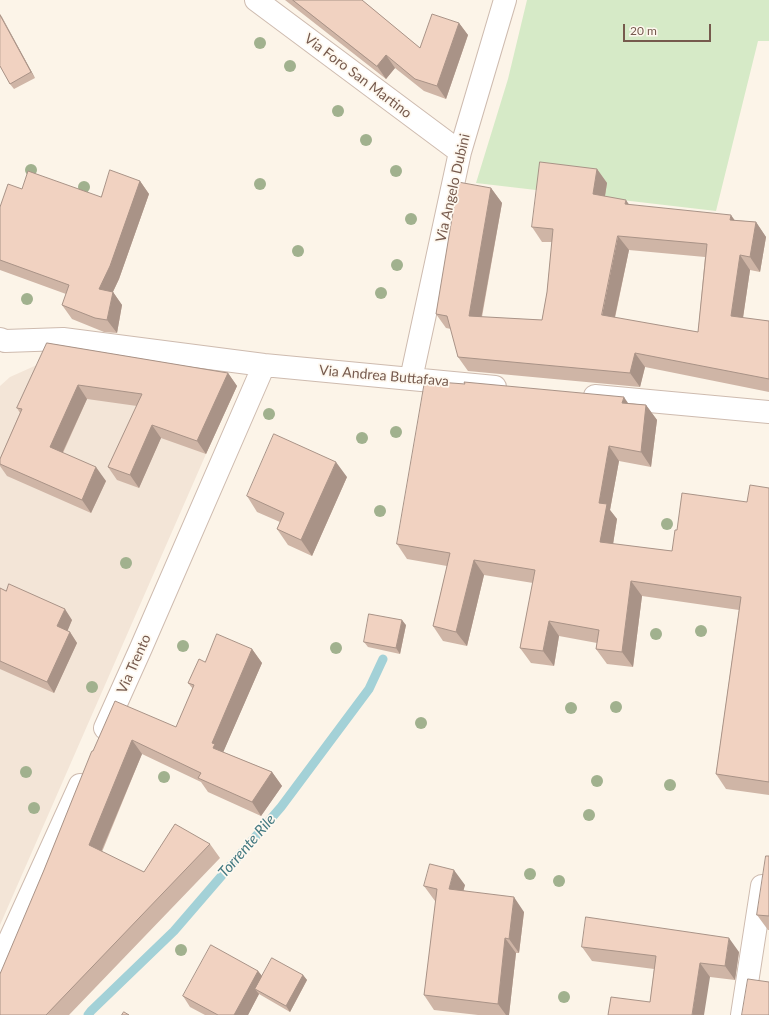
<!DOCTYPE html>
<html>
<head>
<meta charset="utf-8">
<style>
	body { margin:0 }
	#map { position:relative; width:769px; height:1015px; overflow:hidden; background:#fcf4e8; font-family:Lato,sans-serif }
	canvas { display:block }
	.scale { position:absolute; left:623px; top:24px; width:88px; height:18px; box-sizing:border-box; border:2px solid #765a4d; border-top:0; padding-left:5px; font-size:12px; line-height:14px; white-space:nowrap; color:#765a4d; -webkit-text-stroke:3px #fef8ef; paint-order:stroke }
</style>
</head>
<body>
<div id="map">
<canvas width="769" height="1015"></canvas>
<div class="scale">20 m</div>
</div>
<script>
const context = document.querySelector('canvas').getContext('2d');
context.lineJoin = 'round';
function fill(path, color) { context.fillStyle = color; context.fill(path, 'evenodd'); }
function strokePath(path, color, width, dash) { context.strokeStyle = color; context.lineWidth = width; context.lineCap = dash ? 'butt' : 'round'; context.setLineDash(dash || []); context.stroke(path); }
function write(font, color, halo, rows, align = 'center') {
  context.font = font + ' Lato,sans-serif'; context.lineWidth = 3.5; context.setLineDash([]); context.textBaseline = 'middle'; context.strokeStyle = halo; context.fillStyle = color; for (const [text, x, y, turn = 0] of rows) {
    context.save(); context.translate(x, y); context.rotate((+turn || 0) * Math.PI / 180); context.textAlign = isNaN(turn) ? turn : align; if (halo) context.strokeText(text, 0, 0); context.fillText(text, 0, 0); context.restore();
  }
}
fill(new Path2D(`
	M57,356L237,386L206,454L0,925V386L10,377Z`), '#f3e5d7');
fill(new Path2D(`
	M527,0H769V41H758L716,211L476,183L508,79Z`), '#d6eac7');
strokePath(new Path2D(`
	M88,1015L91,1011L174,931L281,807L369,689L383,659`), '#a3d1d7', 9);
const street = new Path2D(`
	M256,0L460,152
	M0,339L5,341L63,339L264,365L495,387
	M411,379L460,152L505,0
	M595,396L769,412
	M105,728L141,648L264,365
	M0,961L80,785
	M742,1015L762,886`);
strokePath(street, '#cebbaf', 24);
strokePath(street, '#fff', 22);
context.fillStyle = '#a1b18e';
for (const [x, y] of [
	[260,43],
	[290,66],
	[338,111],
	[366,140],
	[31,170],
	[396,171],
	[260,184],
	[84,187],
	[411,219],
	[298,251],
	[397,265],
	[381,293],
	[27,299],
	[269,414],
	[396,432],
	[362,438],
	[380,511],
	[667,524],
	[126,563],
	[701,631],
	[656,634],
	[183,646],
	[336,648],
	[92,687],
	[616,707],
	[571,708],
	[421,723],
	[26,772],
	[164,777],
	[597,781],
	[670,785],
	[34,808],
	[589,815],
	[530,874],
	[559,881],
	[181,950],
	[564,997]
]) { context.beginPath(); context.arc(x, y, 6, 0, 2 * Math.PI); context.fill(); }
fill(new Path2D(`
	M285,0H362L420,48L459,23L468,35L446,99L424,91L395,68L386,79Z
	M0,14L35,78L14,89L10,84L0,66Z
	M597,169L607,183L605,196L629,205L735,220L756,222L766,237L760,272L750,270L743,318L769,321V392L645,367L640,387L468,371L458,357L451,329L446,328L436,314L491,188L502,203L482,317L542,320L547,292L552,242H542L532,227ZM629,250L705,257L698,332L615,318Z
	M140,181L149,194L119,279L113,292L122,305L117,333L104,332L72,319L62,305L66,294L0,270V207L22,189L101,197Z
	M47,343L228,373L237,386L206,454L161,438L139,488L117,480L108,467L137,406L87,399L63,453L106,481L91,513L7,476L0,466V459L20,413L17,408Z
	M628,403L646,405L657,420L651,467L619,461L610,510L617,519L613,544L672,551L677,530L747,502L769,488V795L726,789L716,774L739,610L642,596L633,667L607,664L596,649L597,643L559,636L554,666L531,663L520,648L533,583L484,575L467,646L443,641L433,626L447,566L407,559L397,544Z
	M347,477L312,556L288,545L277,529L280,522L257,512L247,496Z
	M0,588L72,620L67,631L70,632L77,643L54,693L0,669Z
	M406,625L400,654L368,647L364,642Z
	M252,649L262,663L223,752L272,772L282,786L261,816L208,792L201,782L142,754L102,852L144,872L210,844L220,858L69,1015H0L44,870L93,751L176,727L193,689L188,683L205,662Z
	M769,856V930H768L757,915Z
	M465,885L463,890L524,912L519,953H516L509,1015H478L434,1010L424,995L436,901H435L424,886Z
	M582,947L739,952L735,980L710,977L650,1002L654,969L592,961Z
	M258,971L262,976L303,975L307,980L290,1012L259,994L248,1015H205L190,1007L183,996Z`), '#cfb5a6');
fill(new Path2D(`
	M0,14L2,17L35,78L31,72Z
	M459,23L468,35L446,99L437,86Z
	M386,55L395,68L386,79L377,66Z
	M597,169L607,183L603,208L593,194Z
	M140,181L149,194L119,279L108,302L99,289Z
	M491,188L502,203L479,330L469,316Z
	M626,200L636,215L625,204Z
	M731,215L741,229L730,220Z
	M756,222L766,237L760,272L750,257Z
	M618,236L629,250L612,330L602,315Z
	M740,255L750,270L741,331L731,316Z
	M113,292L122,305L117,333L107,320Z
	M635,353L645,367L640,387L630,373Z
	M228,373L237,386L206,454L197,441Z
	M78,385L87,399L59,460L50,447Z
	M624,397L634,412L622,403Z
	M646,405L657,420L651,467L641,452Z
	M152,425L161,438L139,488L130,475Z
	M609,446L619,461L610,510L617,519L611,557L600,542L599,503Z
	M336,462L347,477L312,556L301,540Z
	M96,467L106,481L91,513L82,500Z
	M474,560L484,575L467,646L456,632Z
	M631,581L642,596L633,667L622,652Z
	M65,609L72,620L65,637L57,626Z
	M402,620L406,625L400,654L396,648Z
	M549,621L559,636L554,666L543,651Z
	M70,632L77,643L54,693L47,682Z
	M252,649L262,663L222,755L213,748L212,743Z
	M132,740L142,754L98,859L89,845Z
	M272,772L282,786L261,816L252,802Z
	M454,870L465,885L460,904L449,889Z
	M514,897L524,912L519,953L509,939Z
	M505,938L516,953L509,1015H506L498,1004Z
	M729,938L739,952L735,980L725,966Z
	M700,963L710,977L704,1015H692Z
	M258,971L266,981L255,989L259,994L248,1015H234Z
	M303,975L307,980L290,1012L286,1006Z`), '#a99387');
const building = new Path2D(`
	M293,0H362L420,48L432,14L459,23L437,86L415,79L386,55L377,66Z
	M0,15L31,72L10,84L0,66Z
	M540,162L597,169L593,194L626,200L625,204L731,215L730,220L756,222L750,257L740,255L731,316L769,321V379L635,353L630,373L458,357L447,316L436,314L458,182L491,188L469,316L542,320L547,292L553,229L532,227ZM618,236L707,244L698,332L602,315Z
	M110,170L140,181L110,266L99,289L113,292L107,320L95,318L62,305L69,285L0,260V207L8,184L22,189L28,171L101,197Z
	M47,343L228,373L197,441L152,425L130,475L108,467L142,394L78,385L50,447L96,467L82,500L0,464V459L22,409L17,408Z
	M425,381L465,384L464,382L624,397L622,403L646,405L641,452L609,446L599,503L607,504L600,542L672,551L675,530H677L682,493L747,502L750,485L769,488V782L716,774L741,597L631,581L622,652L596,649L599,630L549,621L543,651L520,648L535,570L474,560L456,632L433,626L450,553L397,544Z
	M274,434L336,462L301,540L277,529L284,513L247,496Z
	M9,584L65,609L57,626L70,632L47,682L0,661V588L6,591Z
	M369,614L402,620L396,648L364,642Z
	M217,634L252,649L212,743L215,744L213,748L272,772L252,802L198,778L201,773L132,740L89,845L144,872L175,824L210,844L46,1015H0V974L44,870L91,753L92,751H93L115,701L176,727L194,685L188,683L199,659L205,662Z
	M766,856H769V916L757,915Z
	M430,864L454,870L449,889L514,897L509,939L505,938L498,1004L424,995L437,889L424,886Z
	M586,917L729,938L725,966L700,963L692,1015H608L611,997L650,1002L656,956L582,947Z
	M211,945L258,971L234,1015H218L183,996Z
	M272,958L303,975L286,1006L255,989Z
	M748,979L769,982V1015H742Z
	M124,1012L129,1015H122Z`);
fill(building, '#f1d2c1');
strokePath(building, '#a99387', 1);
write('14px', '#765a4d', '#fef8ef', [
	["Via Foro San Martino",358,76,37],
	["Via Angelo Dubini",453,188,-77],
	["Via Andrea Buttafava",384,376,5],
	["Via Trento",134,664,-66]
]);
write('italic 15px', '#437981', '#fef8ef', [
	["Torrente Rile",247,846,-49]
]);
</script>
</body>
</html>
